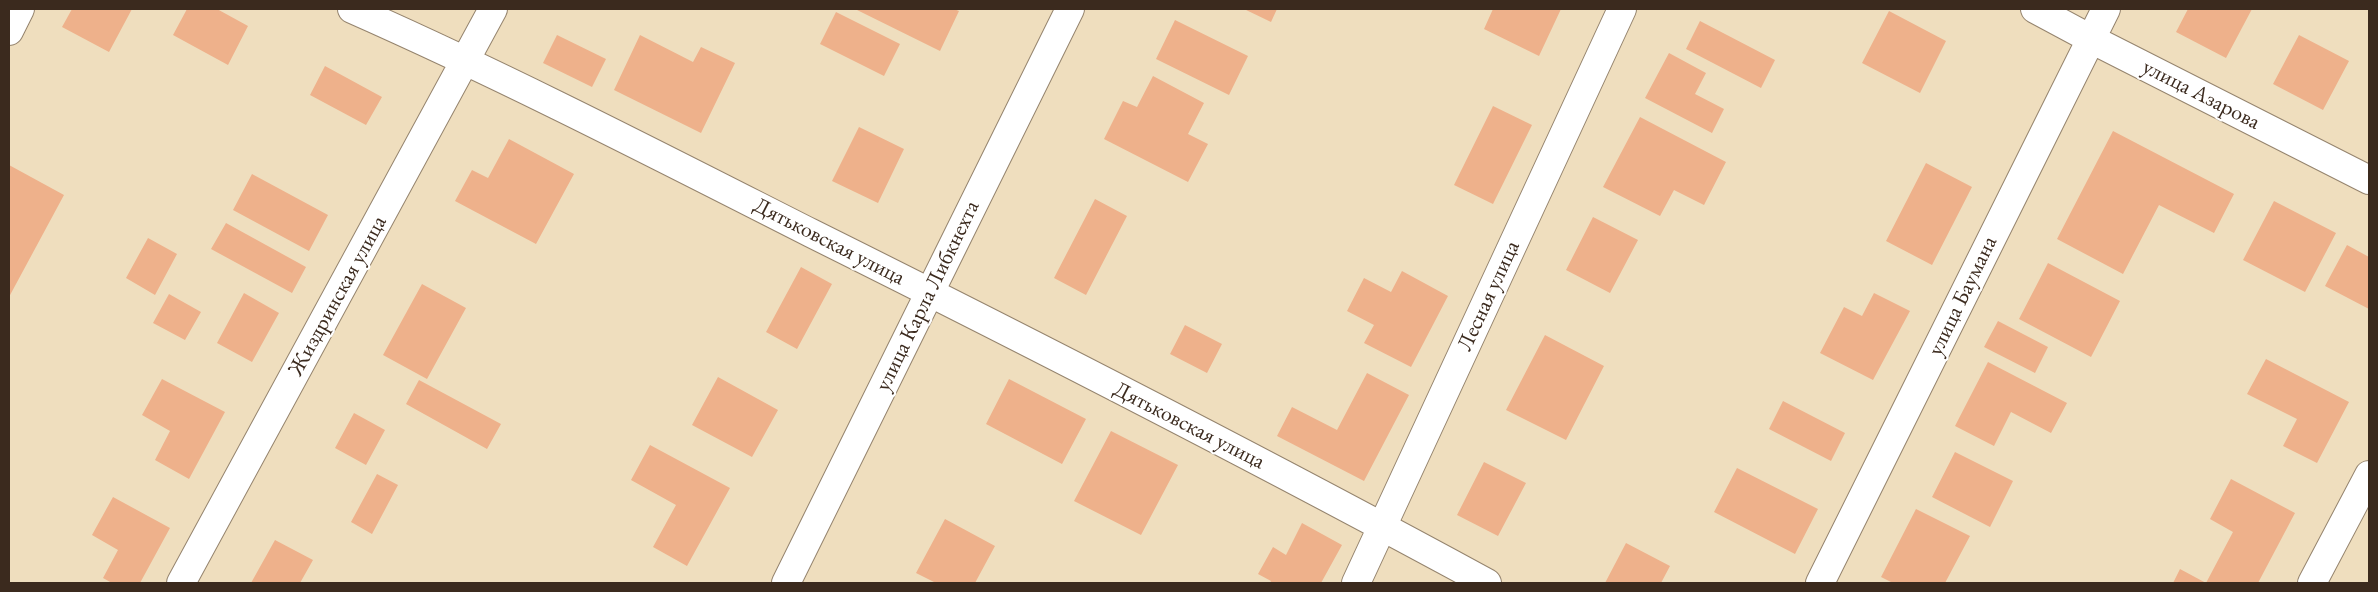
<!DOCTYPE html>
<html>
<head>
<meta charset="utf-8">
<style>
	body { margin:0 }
	#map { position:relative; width:2378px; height:592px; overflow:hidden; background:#efdebe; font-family:"EB Garamond",serif }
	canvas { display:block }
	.frame { position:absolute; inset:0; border:10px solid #3b2a1e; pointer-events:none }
</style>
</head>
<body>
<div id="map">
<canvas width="2378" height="592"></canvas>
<div class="frame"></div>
</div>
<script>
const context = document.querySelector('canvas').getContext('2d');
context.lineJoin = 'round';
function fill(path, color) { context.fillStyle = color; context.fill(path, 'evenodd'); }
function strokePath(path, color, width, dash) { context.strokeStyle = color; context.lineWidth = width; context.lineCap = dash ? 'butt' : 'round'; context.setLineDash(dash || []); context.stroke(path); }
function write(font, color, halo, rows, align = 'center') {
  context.font = font + ' "EB Garamond",serif'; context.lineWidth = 4.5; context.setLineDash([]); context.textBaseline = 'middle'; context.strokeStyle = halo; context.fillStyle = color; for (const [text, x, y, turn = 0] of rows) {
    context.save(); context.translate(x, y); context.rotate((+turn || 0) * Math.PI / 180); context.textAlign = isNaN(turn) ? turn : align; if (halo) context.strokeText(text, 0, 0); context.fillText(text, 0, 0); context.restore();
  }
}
fill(new Path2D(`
	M72,9H132L109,52L62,27Z
	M187,9H217L248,26L228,65L173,35Z
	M855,9H954L959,11L940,51Z
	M1244,9H1277L1271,22Z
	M1493,9H1561L1539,56L1484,29Z
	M2188,9H2252L2226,58L2176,32Z
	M1889,11L1946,41L1920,93L1862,63Z
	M836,12L900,44L884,76L820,44Z
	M1175,20L1248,56L1229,95L1156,59Z
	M1700,21L1775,60L1761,88L1686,49Z
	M557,35L606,59L592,87L543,63Z
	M640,35L693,62L701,47L735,63L701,133L614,90Z
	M2299,35L2349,61L2323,110L2273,84Z
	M1669,53L1706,73L1695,94L1724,109L1712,133L1645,98Z
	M325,66L382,97L366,125L310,95Z
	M1153,76L1204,103L1188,134L1208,144L1188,182L1104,139L1123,101L1137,107Z
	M1493,106L1532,125L1493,204L1454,185Z
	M1640,117L1726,162L1704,205L1674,190L1660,216L1603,187Z
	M859,127L904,149L878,203L832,181Z
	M2113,131L2234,194L2214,233L2159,205L2123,274L2057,239Z
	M509,139L574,174L536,244L455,201L472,170L488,178Z
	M1926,163L1972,187L1932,265L1886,241Z
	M9,165L64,195L9,297Z
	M252,174L328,215L309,251L233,210Z
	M1095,199L1127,216L1086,295L1054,278Z
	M2274,201L2336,233L2305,292L2243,260Z
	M1593,217L1638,240L1610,293L1566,270Z
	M226,223L306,267L292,293L211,249Z
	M148,238L177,254L155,295L126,278Z
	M2347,245L2369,257V309L2325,286Z
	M2048,263L2120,301L2091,357L2019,319Z
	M801,267L832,284L797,349L766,332Z
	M1402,271L1448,296L1411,367L1364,343L1374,325L1347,311L1364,278L1391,292Z
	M422,284L466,308L427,379L383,355Z
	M244,293L279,313L252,362L217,343Z
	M1874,293L1910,311L1873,380L1820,353L1844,307L1862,316Z
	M169,294L201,312L185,340L153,323Z
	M1998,321L2048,347L2035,373L1984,347Z
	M1185,325L1222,344L1207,373L1170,354Z
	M1545,335L1604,366L1566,440L1506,410Z
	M2266,359L2349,402L2317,463L2283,446L2297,419L2247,394Z
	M1988,362L2067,403L2051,433L2011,412L1994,446L1955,426Z
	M1367,373L1409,395L1364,481L1277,436L1292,407L1337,430Z
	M718,377L778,410L752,457L692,425Z
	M162,379L225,412L189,479L155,460L170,431L142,415Z
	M1009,379L1086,419L1062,464L986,424Z
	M419,380L501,424L487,449L406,404Z
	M1783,401L1845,433L1831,461L1769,429Z
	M354,413L385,430L366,465L335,448Z
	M1111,431L1178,465L1141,535L1074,501Z
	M650,445L730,488L687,566L653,547L676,505L631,480Z
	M1955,452L2013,481L1990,527L1932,497Z
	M1484,462L1526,483L1498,536L1457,515Z
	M1737,468L1818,509L1795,554L1714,512Z
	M377,474L398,485L372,534L351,522Z
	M2231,479L2295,513L2258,583H2173L2180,569L2206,583L2233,532L2210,519Z
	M113,497L170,528L140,583H112L103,578L118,550L92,535Z
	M1916,509L1970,536L1945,583H1893L1881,577Z
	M945,519L995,546L975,583H936L916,573Z
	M1302,523L1342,545L1321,583H1270L1271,581L1258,574L1273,547L1286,555Z
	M275,540L313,560L300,583H251Z
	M1626,543L1670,566L1661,583H1605Z`), '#eeb18b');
const minor = new Path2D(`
	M352,9C508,78 659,156 811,233C1038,346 1264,462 1487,583
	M2035,9L2091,39L2369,180
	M9,31L20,9
	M181,583L493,9
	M1356,583L1622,9
	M1820,583L2106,9
	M2312,583L2369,475`);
const tertiary = new Path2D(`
	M786,583L1070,9`);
strokePath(minor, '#95846e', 30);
strokePath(tertiary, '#95846e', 30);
strokePath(minor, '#fff', 28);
strokePath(tertiary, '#fff', 28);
write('22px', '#3b2a1e', '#fff', [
	["улица Азарова",2201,95,27],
	["Дятьковская улица",829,242,27],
	["Жиздринская улица",338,296,-61],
	["улица Карла Либкнехта",928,296,-64],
	["Лесная улица",1489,296,-65],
	["улица Баумана",1963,296,-64],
	["Дятьковская улица",1189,426,27]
]);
</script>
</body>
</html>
